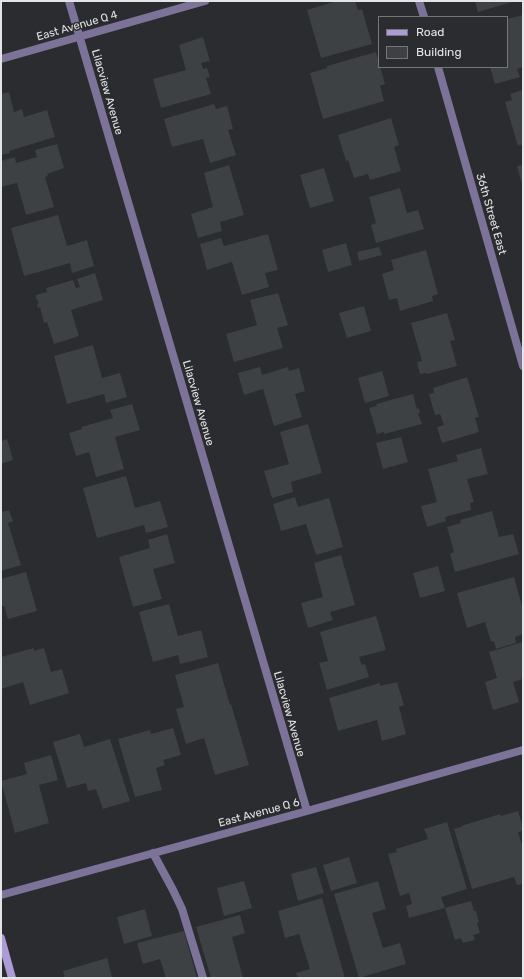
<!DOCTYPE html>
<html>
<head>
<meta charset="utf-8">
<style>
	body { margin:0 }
	#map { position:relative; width:524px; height:979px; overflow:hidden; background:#2a2c2f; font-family:Rubik,sans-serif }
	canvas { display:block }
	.frame { position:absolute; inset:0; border:2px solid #e3e4e6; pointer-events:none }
	.legend { position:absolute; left:378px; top:16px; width:130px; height:52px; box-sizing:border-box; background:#2a2c2f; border:1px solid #747678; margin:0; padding:5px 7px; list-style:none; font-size:12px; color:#e3e4e6 }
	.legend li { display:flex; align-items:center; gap:8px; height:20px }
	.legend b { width:20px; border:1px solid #747678 }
</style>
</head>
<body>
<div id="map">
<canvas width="524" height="979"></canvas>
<div class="frame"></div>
<ul class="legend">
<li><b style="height:5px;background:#ac9bd7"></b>Road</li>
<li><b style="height:11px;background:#3d4143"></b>Building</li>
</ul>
</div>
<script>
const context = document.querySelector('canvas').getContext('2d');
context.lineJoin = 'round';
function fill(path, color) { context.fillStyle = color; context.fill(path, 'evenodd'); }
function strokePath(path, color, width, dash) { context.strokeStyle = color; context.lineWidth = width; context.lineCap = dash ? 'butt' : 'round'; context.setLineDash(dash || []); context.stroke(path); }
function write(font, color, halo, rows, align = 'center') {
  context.font = font + ' Rubik,sans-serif'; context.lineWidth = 3; context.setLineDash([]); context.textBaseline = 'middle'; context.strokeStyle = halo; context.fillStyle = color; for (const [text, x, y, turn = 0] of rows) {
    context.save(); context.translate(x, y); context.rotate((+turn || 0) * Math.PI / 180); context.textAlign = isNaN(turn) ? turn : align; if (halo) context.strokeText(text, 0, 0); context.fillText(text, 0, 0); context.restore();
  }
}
fill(new Path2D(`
	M337,1H355L358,10L362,9L372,44L321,58L307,10Z
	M475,1H516L478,12Z
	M523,15V67L517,69L520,77L495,84L490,67H507V19Z
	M203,37L210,61L201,63L203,69L207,68L210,77L206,78L211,94L161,108L153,79L186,70L179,45Z
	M376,52L385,84L380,86L384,101L323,119L310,73L327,68V66Z
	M523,90V144L518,146L505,102L512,100L510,94Z
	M9,92L14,112L22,109L24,117L47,110L55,137L9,151L10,153L1,155V94Z
	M214,104L216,109L227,106L233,129L228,130L236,155L210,163L203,139L172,147L164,119Z
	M391,118L399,145L394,147L401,171L370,180L368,174L354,178L348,160L346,161L338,135Z
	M57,144L64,168L47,174L48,176L45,177L54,207L26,215L17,183L1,187V161L15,157L16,163L37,157L35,150Z
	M229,165L244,215L220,222L222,231L198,238L191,214L213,207L204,173Z
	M523,165V188L517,166Z
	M324,168L334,201L310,208L300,175Z
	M400,188L407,213L418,210L424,229L376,243L371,225L376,223L369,197Z
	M58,215L67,246L87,240L94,266L72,273L70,263L24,276L11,228Z
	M268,234L278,270L265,273L269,287L242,295L232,262L207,270L200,244L221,238L224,246Z
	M346,243L352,265L328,272L322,250Z
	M379,247L382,255L359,261L357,252Z
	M426,250L438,294L432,296L433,301L400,311L397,298L389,300L382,274L394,270L391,260Z
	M95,273L103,300L71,310L79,336L54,344L47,322L44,323L40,307L38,308L37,304L39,303L37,299H36V295L47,292L46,288L73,280L76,288L80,287L77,279Z
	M278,293L288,325L277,328L283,348L234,362L226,334L257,325L250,300Z
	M364,306L371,331L347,338L339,313Z
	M447,313L455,340L450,341L457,366L427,374L426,373L420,374L417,362L422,361L411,323Z
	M93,345L102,378L120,373L127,397L106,403L104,394L67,404L54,356Z
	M260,367L262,375L288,367L289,371L299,368L305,391L295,394L302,417L274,426L263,389L244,395L238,373Z
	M382,371L389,396L365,403L358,378Z
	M467,377L479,417L475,418L479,432L442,443L437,427L444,425L440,414L435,415L429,394L434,393L433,388Z
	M413,394L417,409L419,408L420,413H418L422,424L384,434V432L377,434L369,408L377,406L376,404Z
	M132,404L140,430L115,437L124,469L96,477L89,452L76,456L69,433L82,429L81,427L113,418L110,410Z
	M308,424L322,473L291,482L293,492L272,498L264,471L289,464L280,432Z
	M401,437L408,462L383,469L376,443Z
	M7,439L13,460L1,464V441Z
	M481,448L488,474L467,479L474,502L470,503L471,510L445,517L446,521L427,527L421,506L437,502L428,469L458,461L456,455Z
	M126,476L135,508L160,501L168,527L146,533L144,525L97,538L83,488Z
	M295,497L298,507L329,498L343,547L316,555L306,524L281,531L273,504Z
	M9,510L13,521L8,523L21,565L1,571V512Z
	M492,511L499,537L513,534L519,554L455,572L450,554L454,552L447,527L461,523L460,520Z
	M167,534L175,563L153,569L162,599L133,607L119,557L150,548L148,540Z
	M341,555L355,605L330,612L333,620L308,628L301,603L323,597L314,563Z
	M438,566L445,591L420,598L413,573Z
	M26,572L37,611L8,619L4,606H1V579Z
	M514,577L522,606L523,605V634L515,637L516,643L496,649L494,641L491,642L485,622L467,628L457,593Z
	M169,604L178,636L201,630L208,657L180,664L178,655L153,662L139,612Z
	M376,616L386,650L359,657L362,665L365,664L369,677L327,690L319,663L328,661L320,632Z
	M523,642V679L513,682L519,702L493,710L485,682L497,678L489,652Z
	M34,648V651L44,648L51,672L62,669L69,693L30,705L23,682L1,689V657Z
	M218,663L230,705L231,704L249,765L215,775L204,738L186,744L176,709L184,707L175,675Z
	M397,682L404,705L399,707L406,734L382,741L377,720L338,731L329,698L380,683V686Z
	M173,728L181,755L163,760L165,765L156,768L162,790L135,797L118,739L150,730L151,734Z
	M80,734L84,747L110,739L130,801L103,809L96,789L88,791L86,783L67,788L53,742Z
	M51,755L58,780L39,785L49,823L15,833L1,781L27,774L24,763Z
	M518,811L523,828V831L518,832L523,848V884L517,885L514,877L472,889L454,829L461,827V826L500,814L501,816Z
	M447,822L467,889L441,897L445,908L409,918L406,906L412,904L409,893L400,896L388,854L397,852L396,849L428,839L424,829Z
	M349,857L357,883L331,891L323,865Z
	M316,867L324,893L298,901L291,874Z
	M244,881L252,908L224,916L217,888Z
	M378,881L386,909L372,913L383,948L400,943L406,964L359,978L334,894Z
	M322,898L345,978H298L296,973L310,969L299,934L285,938L278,911Z
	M471,901L474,911H476L479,922L477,923L480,933L473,935L475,940L463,943L461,938L455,940L445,908Z
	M145,909L152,936L124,944L117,917Z
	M240,915L245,933L232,937L243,978H211L196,927Z
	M184,931L197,978H166L160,959L143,964L137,943Z
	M107,958L112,977L108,978H65L63,971Z`), '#3d4143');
strokePath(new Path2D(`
	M153,853L173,890L182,909L203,978`), '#7d7398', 8);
strokePath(new Path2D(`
	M69,1L307,811
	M419,1L424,17
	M1,59L205,1
	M438,67L523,366
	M1,895L307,811L523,750`), '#7d7398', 8);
strokePath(new Path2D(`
	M1,938L12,978`), '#ac9bd7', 8);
write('11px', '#e3e4e6', '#2a2c2f', [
	["East Avenue Q 4",77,26,-16],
	["Lilacview Avenue",107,92,74],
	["36th Street East",491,214,74],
	["Lilacview Avenue",198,403,74],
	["Lilacview Avenue",289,714,74],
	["East Avenue Q 6",259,813,-15]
]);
</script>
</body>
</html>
